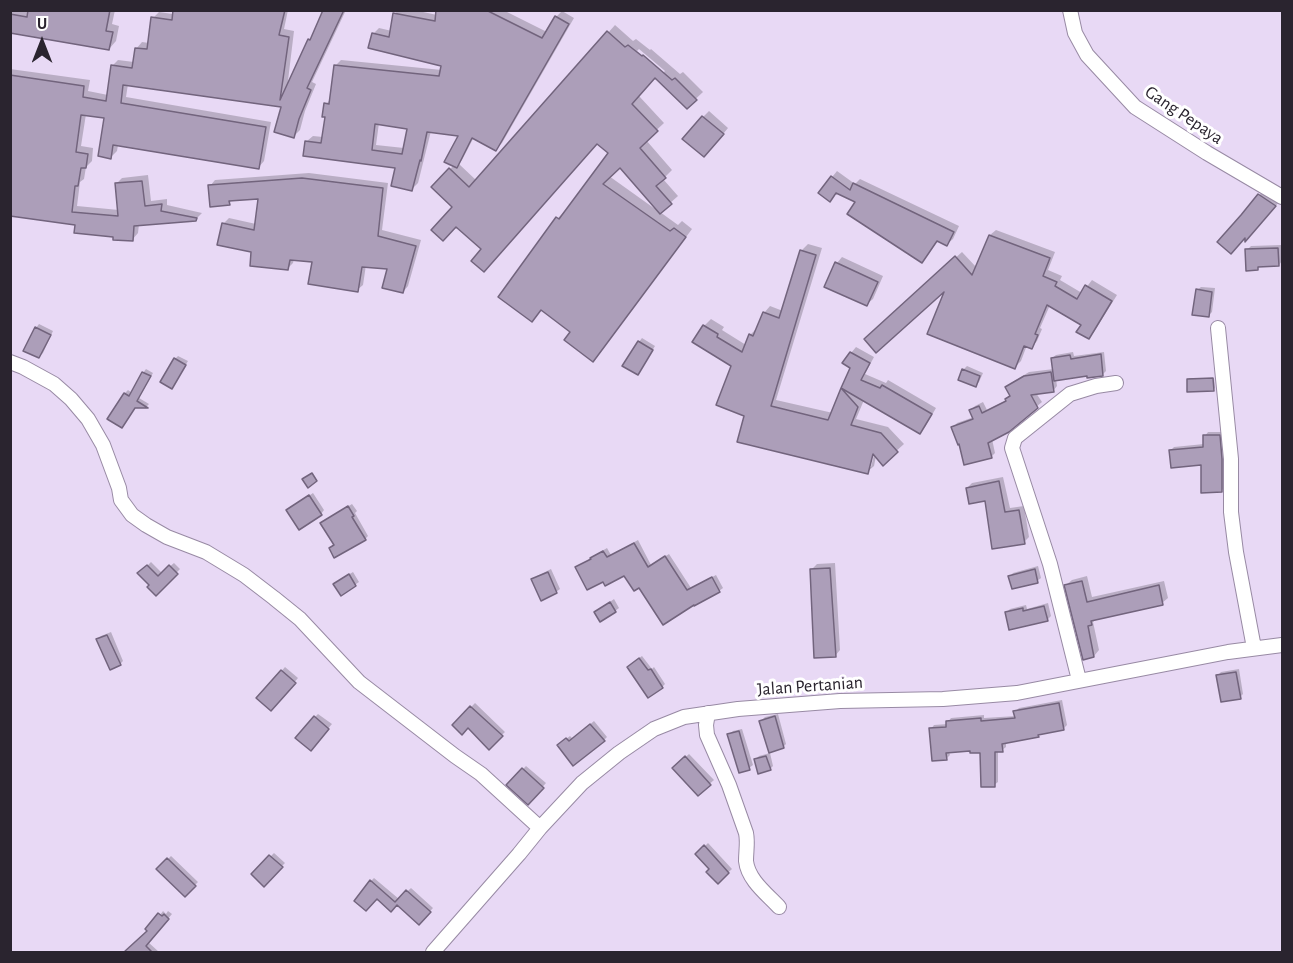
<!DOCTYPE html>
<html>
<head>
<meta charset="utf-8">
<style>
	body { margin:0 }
	#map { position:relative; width:1293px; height:963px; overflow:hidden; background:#e8d9f5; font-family:"Alegreya Sans",sans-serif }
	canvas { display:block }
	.frame { position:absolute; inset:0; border:12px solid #2a242f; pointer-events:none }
	.north { position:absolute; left:12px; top:12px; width:60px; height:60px; -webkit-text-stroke:4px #fff; paint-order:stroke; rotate:0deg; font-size:16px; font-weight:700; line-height:24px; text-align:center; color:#2a242f }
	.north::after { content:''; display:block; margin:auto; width:21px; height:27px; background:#2a242f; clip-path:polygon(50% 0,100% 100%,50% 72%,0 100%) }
</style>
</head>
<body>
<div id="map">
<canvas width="1293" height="963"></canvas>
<div class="frame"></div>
<div class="north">U</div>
</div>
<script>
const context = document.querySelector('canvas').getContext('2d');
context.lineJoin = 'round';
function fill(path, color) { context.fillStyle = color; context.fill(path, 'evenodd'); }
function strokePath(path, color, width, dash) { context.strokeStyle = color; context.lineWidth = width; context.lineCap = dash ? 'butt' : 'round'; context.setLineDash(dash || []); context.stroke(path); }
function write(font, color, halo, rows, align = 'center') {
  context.font = font + ' "Alegreya Sans",sans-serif'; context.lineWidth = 6; context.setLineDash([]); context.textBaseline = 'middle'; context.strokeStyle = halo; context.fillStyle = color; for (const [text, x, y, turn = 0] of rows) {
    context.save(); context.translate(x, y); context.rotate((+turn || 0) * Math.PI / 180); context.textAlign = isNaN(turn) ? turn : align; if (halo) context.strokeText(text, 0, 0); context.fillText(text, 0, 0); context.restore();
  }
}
fill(new Path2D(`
	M10,10H115L112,24L119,26L116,41L109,49L10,31Z
	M219,10H288L284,29L294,31L287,89L325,10H346L312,82L316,84L305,111L300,130L294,136L283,105L128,84L126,97L271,122L264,161L258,168L118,145L117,151L111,157L105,117L86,114L81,146L93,148L92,161L86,167L84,179L80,182L77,206L119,210L116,184L122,178L148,175L151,201L167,199V205L202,213L196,219L139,224L138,233L132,240L77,224L10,214V69L90,80L88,91L108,95L112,66L118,60L134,62L136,49L142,42L149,43L153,18L159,12L229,22Z
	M398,10H414L437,15V10H503L547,32L556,17L562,11L574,18L502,143L496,149L474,137L462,160L459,164L477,181L615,25L633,41L636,39L650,50L651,49L680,74L683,72L703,92L687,107L656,77L639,96L664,123L646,140L672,170L663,179L678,196L660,212L678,225L682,221L692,229L600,353L542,309L532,320L558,218L565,211L566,212L610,153L597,143L483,249L456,225L454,207L433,187L454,165L460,135L431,131L418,183L412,189L397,167L307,141L313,136L323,137L326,116V104L331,99L335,66L341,60L442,70L443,65L373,34L379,28L392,31L395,14ZM639,49L665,71L663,73L637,51ZM379,123L409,127L404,148L376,145ZM620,166L658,211L609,176Z
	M709,111L728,128L710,150L703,117Z
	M837,171L855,184L860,179L959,226L953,239L947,244L938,240L928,255L922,261L858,202L837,192H820Z
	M309,173L388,183L382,230L421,240L408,286L403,292L388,268L366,265L363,285L357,290L313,261L294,259L293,263L288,268L253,251L223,224L229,218L256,224L259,198L233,199L229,203L210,186L215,180Z
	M1263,191L1279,202L1249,237L1242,216Z
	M996,230L1055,252L1048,270L1062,276L1060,280L1082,293L1092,280L1117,295L1094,332L1088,338L1083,325L1050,305L1040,328L1042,329L1037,341L1032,347L1027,345L1021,361L1015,367L948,286L872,333L962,252L977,268L990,235Z
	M808,244L822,248L776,400L833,413L852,367L851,353L856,347L874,357L865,374L886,383L888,380L936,408L925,427L920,432L864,400L856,419L888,427L904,444L883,463L876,456L874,466L867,472L745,415L733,365L694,342L704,326L711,319L724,327L722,330L746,345L750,335L757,328L764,313L770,306L783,311L801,251ZM873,446L876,447L871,467H868Z
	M1281,245L1282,261L1279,265L1260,266L1257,269L1247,250L1251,246Z
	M842,257L883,276L873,299L867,304L837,263Z
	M1201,287L1215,288L1212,312L1209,315L1197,290Z
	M39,324L53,331L43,353L39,357L36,328Z
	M642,338L655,346L638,374L639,342Z
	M1073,352L1074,356L1104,352L1106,371L1103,374H1088L1056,379L1057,386L1053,391L1036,393L1042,402L1008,430L992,439L995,453L991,457L960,442L953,428L957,423L974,417L971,410L975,406L983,402L987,410L1007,400L1011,395L1007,387L1011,383L1029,372L1054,369L1052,358L1056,355Z
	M178,356L188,361L175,384L172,388L175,359Z
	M967,366L983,373L979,382L976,385L963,370Z
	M146,369L153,373L139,398L149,404L147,406H135L109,418L125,393L128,390L132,393L143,373Z
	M1189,378H1214L1215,388L1213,390L1188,380Z
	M1208,432H1223L1225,455V487L1221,491L1202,463L1170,451L1174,447L1204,444L1205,436Z
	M1003,477L1010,508L1024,506L1029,537L1024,542L986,499L967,488L972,483Z
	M313,493L324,510L321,514L288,510Z
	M352,504L357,511L355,513L368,536L365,539L330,548L335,544L326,520Z
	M638,540L651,565L669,554L691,588L716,575L723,588L719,591L695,604L640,586L625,574L603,580L577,568L595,555L607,548L611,555Z
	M151,562L162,573L174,563L180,569L156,594L151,585L140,573Z
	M835,563L840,650L835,656L812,569L817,564Z
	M1038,566L1041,578L1037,581L1010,576L1013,573Z
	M551,569L560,589L556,592L533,579L537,576Z
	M353,572L359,582L341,594L338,581Z
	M1087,576L1092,597L1164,581L1168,598L1162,603L1097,618L1093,622L1099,650L1094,656L1066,585L1072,580Z
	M614,599L619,608L615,611L596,612Z
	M1048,603L1051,616L1048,619L1011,628L1007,612L1010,609L1026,605L1027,609Z
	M111,632L123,661L120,664L98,640L101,636Z
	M642,656L652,669L654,667L665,684L662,687L631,664Z
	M285,667L298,678L271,709L258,698Z
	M1239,669L1243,694L1240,697L1218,675L1221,672Z
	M1062,700L1067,725L1063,729L1041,733L1038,736L1006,742V747L1002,750L998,751V782L994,785L982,751L971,750L949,752L950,755L946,759L931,729L934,725L948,724V722L951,718L984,715V718L1016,716L1015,712L1019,708Z
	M475,703L505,732L489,747L468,726L454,725Z
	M318,714L332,724L314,745L315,717Z
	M778,714L786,744L783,747L761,721L765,717Z
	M594,721L607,737L604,740L562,742L570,736L573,739Z
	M742,729L753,765L749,768L729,735L733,731Z
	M770,753L773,766L770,769L755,760L759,756Z
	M689,754L714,780L698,794L674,768Z
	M526,766L546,783L528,803L508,785Z
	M708,843L732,869L718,882L711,869L697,854Z
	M274,853L285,863L264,884L253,874Z
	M171,856L198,882L185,895L158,869Z
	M374,878L399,899L411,888L433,908L419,923L397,903L377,897L371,881Z
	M163,911L166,914L168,911L172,914L148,942L159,952H135L131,948L149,930Z`), '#0003');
const building = new Path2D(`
	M28,10H110L106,31L113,32L109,50L10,33V14L27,17Z
	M173,10H285L279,35L289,37L280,100L308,39L310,40L323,10H344L307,88L311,90L299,119L294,138L274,132L281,107L123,85L121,103L266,127L259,169L113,145L111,159L98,156L104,118L81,115L76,152L88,154L86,168H81L78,186H75L72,212L118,216L115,183L142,181L145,206L162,204L161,211L197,218L196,221L134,226L133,241L113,240V237L74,233L75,225L10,216V75L84,86L83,97L106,101L111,65L132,68L135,48L147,49L151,17L172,20Z
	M436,10H486L542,38L555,16L569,24L496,151L472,138L457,168L444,162L458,136L427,132L421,161L420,160L412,191L391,186L395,168L303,156L305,141L321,143L325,117H322L324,103L329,104L334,65L439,76L441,66L368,48L372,33L389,37L393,13L435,21ZM375,124L407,129L402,154L372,150Z
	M607,31L625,47L628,45L642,56L643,55L672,80L675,78L697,100L687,109L655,78L632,104L658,131L640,148L666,178L656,186L672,204L660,214L620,168L603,184L670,231L674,228L686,237L593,362L564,340L570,332L541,310L532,322L498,297L556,217L559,219L608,153L597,144L484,272L471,261L481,249L456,227L443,241L431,230L452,207L431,187L449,168L469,187Z
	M702,116L724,134L704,157L682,139Z
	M831,176L850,190L853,183L954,232L947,246L937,241L922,263L847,214L855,202L836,193L830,202L818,193Z
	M302,178L383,188L378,236L416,246L403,293L382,288L387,269L362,267L358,292L308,284L312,262L290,260L288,270L250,266L251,252L217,245L222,223L254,230L258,199L229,201L230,205L210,207L208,185Z
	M1258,194L1276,206L1245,242V238L1231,254L1217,242L1241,215Z
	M989,235L1050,258L1043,276L1057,282L1055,286L1077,299L1085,285L1112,301L1089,339L1076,332L1081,325L1047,305L1035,334L1038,335L1032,349L1024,346L1015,369L927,334L944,292L876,353L864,339L955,256L972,275Z
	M1278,248L1279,266L1258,267V270L1246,271L1245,249Z
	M800,250L816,255L771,406L828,420L841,388L858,407L851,425L881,433L898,452L883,466L873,454L868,474L737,442L744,416L716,405L731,366L692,342L703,325L718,334L717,337L742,352L749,334L753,336L763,312L779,318Z
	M835,262L878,282L867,306L824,287Z
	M1196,289L1212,292L1209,317L1192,315Z
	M35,327L51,335L39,358L23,351Z
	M638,341L653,350L638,375L622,366Z
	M850,352L870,363L861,380L880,388L882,385L932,414L920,434L841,388L850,368L842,363Z
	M1101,354L1103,376L1087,378V376L1054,381L1051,358L1070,355L1071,359Z
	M174,358L186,365L172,389L160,382Z
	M962,369L980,376L976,387L958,380Z
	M142,372L151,376L137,401L148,408H135L122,428L107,419L124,393L129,396Z
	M1051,372L1054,392L1031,395L1038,408L1009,432L988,443L992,458L964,465L959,444L958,445L951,427L973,419L969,410L979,406L982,413L1006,401L1005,399L1010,396L1005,387L1024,376Z
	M1213,378L1214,391L1187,392V379Z
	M1203,435H1220L1222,459V492L1201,493V465L1171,468L1169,450L1203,447Z
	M312,473L317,481L308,488L302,479Z
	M999,481L1005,512L1019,510L1025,544L992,549L985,501L969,504L966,488Z
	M309,495L322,515L299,530L286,510Z
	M348,506L354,516L352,517L366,540L334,558L329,548L334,545L320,523Z
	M634,543L648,567L665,556L687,590L712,577L720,592L694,606V605L663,625L639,588L634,591L624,576L605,586L603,582L587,590L575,567L591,559L590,558L603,551L607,557Z
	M147,565L158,576L169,565L178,574L156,596L147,587L149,585L137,573Z
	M830,568L836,657L814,658L810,569Z
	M1035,569L1038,583L1012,589L1008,576Z
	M548,572L557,593L541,601L531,579Z
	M349,574L356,586L341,596L333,584Z
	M1082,581L1087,602L1159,585L1163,605L1091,621L1092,625L1088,626L1094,657L1083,660L1064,585Z
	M610,602L616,612L600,622L594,612Z
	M1044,606L1048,621L1009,630L1005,612L1023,608V611Z
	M107,635L121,665L110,670L96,639Z
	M639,658L648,670L651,669L663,688L648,698L627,667Z
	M281,670L296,683L271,711L256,698Z
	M1236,672L1241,699L1221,702L1216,675Z
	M1059,703L1064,730L1038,735L1039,737L1002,744L1003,752H995V787H981L980,753H970V751L946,753L947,760L932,761L929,728L946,727V721L981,718V721L1015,718L1013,711Z
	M470,706L503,736L489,750L468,728L462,735L452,725Z
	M314,716L329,729L311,751L295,738Z
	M775,716L784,748L769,753L759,721Z
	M590,724L605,741L573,766L557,745L566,738L569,741Z
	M739,731L750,770L739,773L727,734Z
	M685,756L711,785L698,796L672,768Z
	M766,756L771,770L758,774L754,759Z
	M522,768L544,788L528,805L506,785Z
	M704,845L729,873L718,884L706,872L709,869L695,854Z
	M269,855L283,867L264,887L251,874Z
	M167,858L196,886L185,897L156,869Z
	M370,880L395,902L406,890L431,912L419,925L397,905L391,912L377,899L366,911L354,901Z
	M158,913L162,916L164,914L169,919L146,946L152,952H124L147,931L145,929Z`);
fill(building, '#ac9eb9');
strokePath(building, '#72647d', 1.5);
const street = new Path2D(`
	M1070,10L1075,33L1087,55L1135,107L1207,153L1282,197
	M1218,328L1231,459V512L1236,552L1254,648
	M10,362L23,367L54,384L71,399L88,419L103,445L119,488L121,500L132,515L146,525L167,537L206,552L244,575L274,598L300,619L359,682L455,756L481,774L540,828
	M1079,680L1050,564L1012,448L1015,438L1070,394L1096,386L1116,383
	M708,713L706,725L707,735L729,785L746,833C748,842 746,851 746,861C748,880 767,894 779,907
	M433,952L519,854L540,828L582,783L619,753L654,729L684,717L738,709L840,701L943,699L1017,693L1228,652L1282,645`);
strokePath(street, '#988aa4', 16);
strokePath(street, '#fff', 14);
write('18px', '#2a242f', '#fff', [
	["Gang Pepaya",1184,115,34],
	["Jalan Pertanian",810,686,-4]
]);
</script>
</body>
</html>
